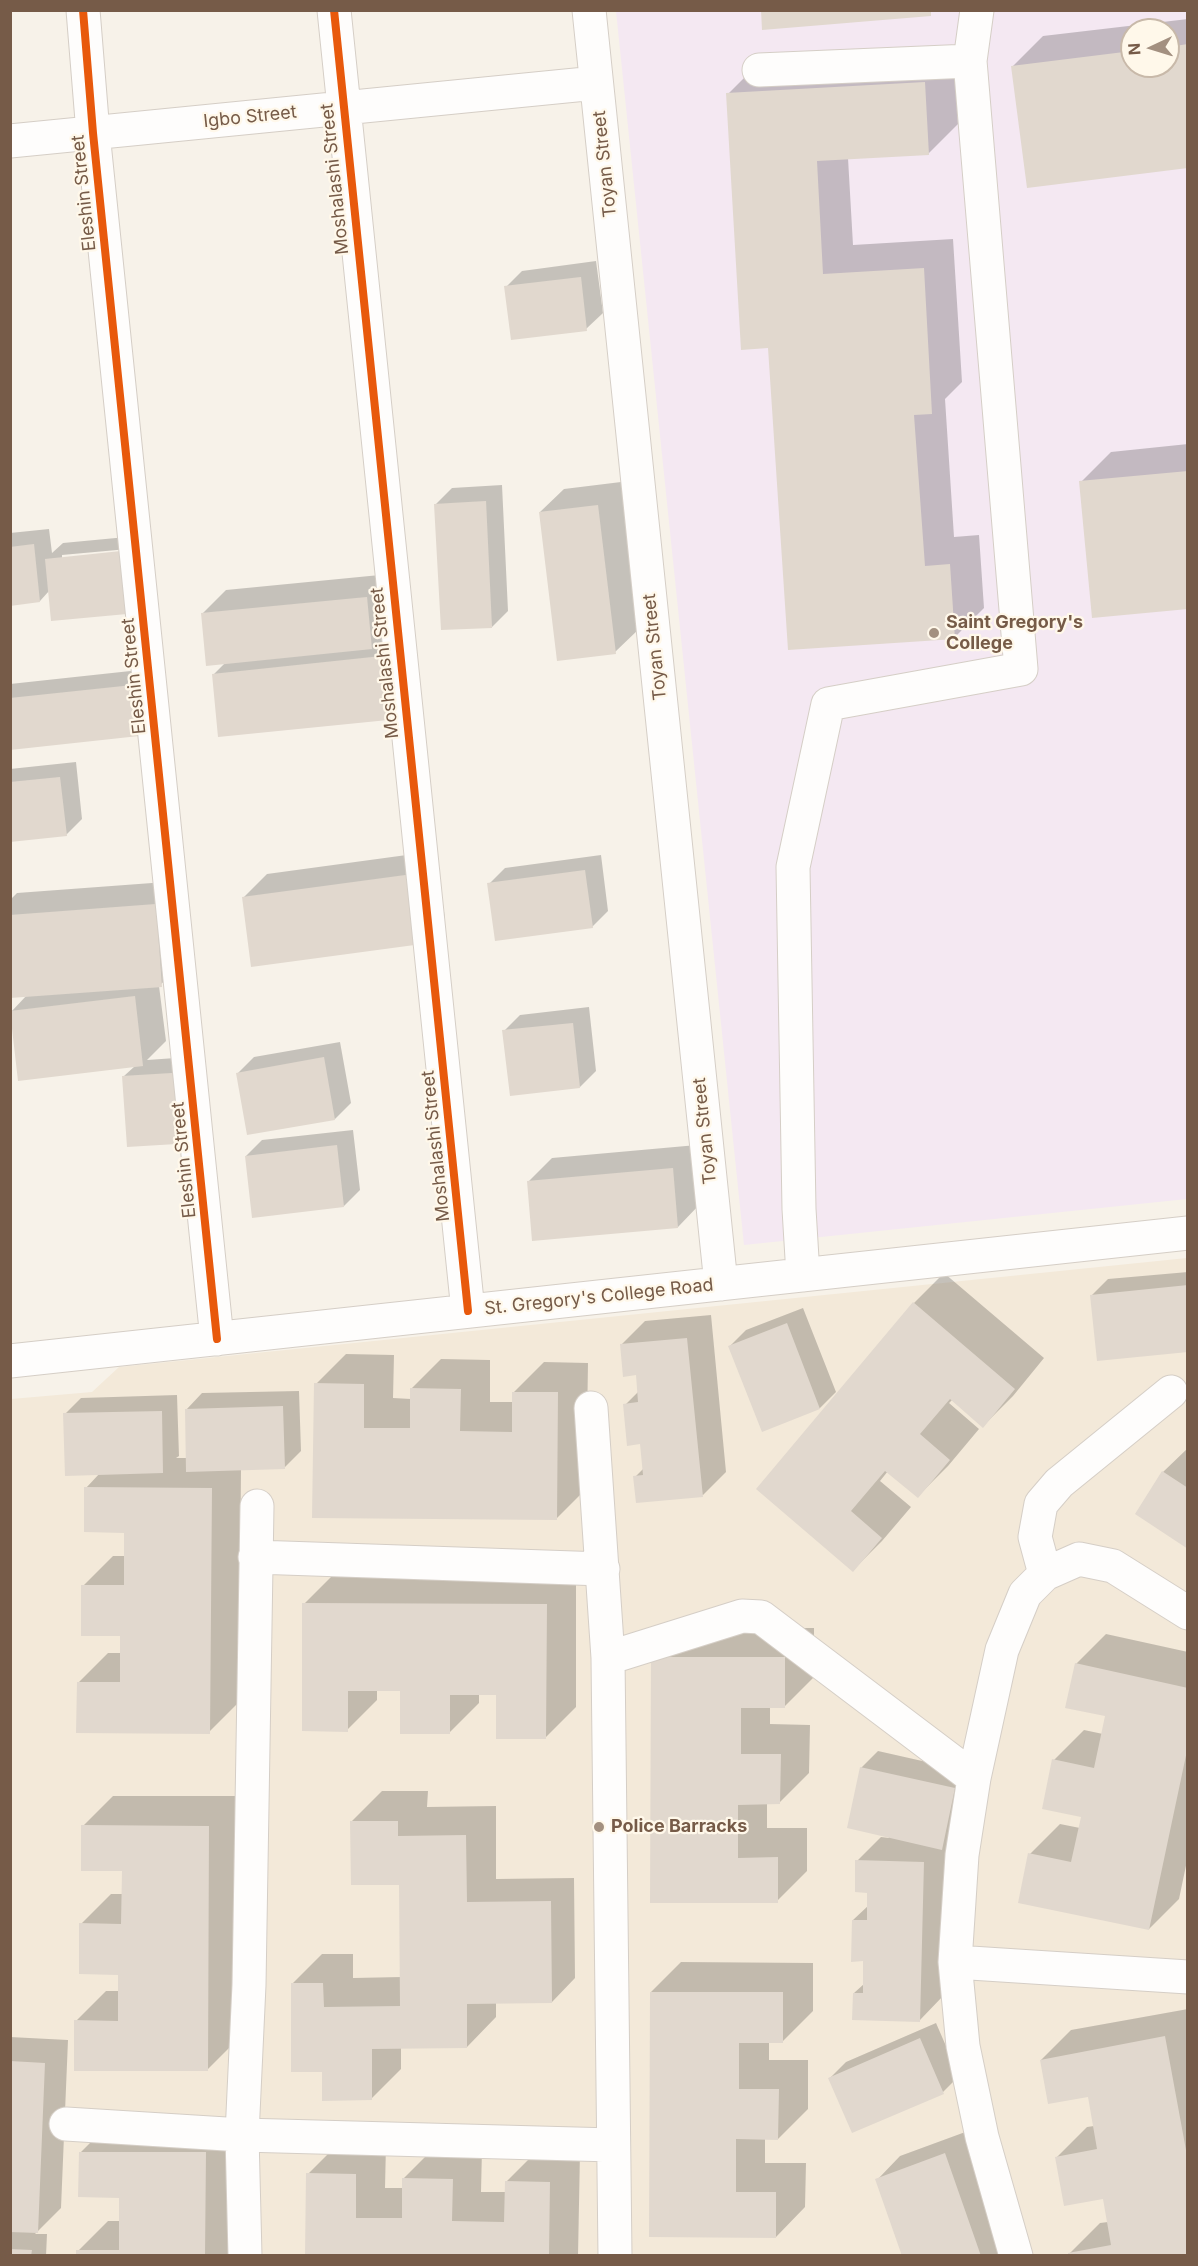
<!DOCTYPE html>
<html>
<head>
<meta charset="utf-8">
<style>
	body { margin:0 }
	#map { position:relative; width:1198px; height:2266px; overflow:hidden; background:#f7f2e9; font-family:Inter,sans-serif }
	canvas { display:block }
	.frame { position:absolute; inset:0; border:12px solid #765b48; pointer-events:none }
	.north { position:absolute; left:1120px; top:18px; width:60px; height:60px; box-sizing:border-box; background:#fff8ea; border:2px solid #c8b9a9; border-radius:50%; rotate:266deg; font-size:16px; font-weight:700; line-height:24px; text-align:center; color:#765b48 }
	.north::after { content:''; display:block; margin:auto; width:21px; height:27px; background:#a39080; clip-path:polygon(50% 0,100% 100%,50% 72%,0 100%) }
</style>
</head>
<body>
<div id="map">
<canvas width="1198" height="2266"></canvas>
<div class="frame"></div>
<div class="north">N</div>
</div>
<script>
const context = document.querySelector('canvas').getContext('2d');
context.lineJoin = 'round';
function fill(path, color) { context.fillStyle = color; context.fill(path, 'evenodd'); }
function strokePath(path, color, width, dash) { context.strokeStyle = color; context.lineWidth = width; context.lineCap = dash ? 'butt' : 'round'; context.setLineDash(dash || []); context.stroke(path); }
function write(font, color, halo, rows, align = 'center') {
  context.font = font + ' Inter,sans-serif'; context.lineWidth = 4.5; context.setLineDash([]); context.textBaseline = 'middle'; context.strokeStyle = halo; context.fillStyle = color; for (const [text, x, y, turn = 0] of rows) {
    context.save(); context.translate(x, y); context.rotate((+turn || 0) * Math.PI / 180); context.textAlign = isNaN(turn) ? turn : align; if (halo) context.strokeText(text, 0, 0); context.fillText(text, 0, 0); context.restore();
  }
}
fill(new Path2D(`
	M1187,1258V2255L11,2256V1399L92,1392L119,1367Z`), '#f3e9d9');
fill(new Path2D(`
	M616,11H1187V1199L744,1245ZM1132,30H1168V66H1132Z`), '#f4e8f2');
fill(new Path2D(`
	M1188,19V167L1013,66L1043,36ZM1132,30H1168V66H1132Z
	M954,52L958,124L928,154L848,158L853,245L953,239L962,382L945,399L954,537L979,535L984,608L954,638L770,346L728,94L758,64Z
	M596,261L603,313L586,329L506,287L522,271Z
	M1188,444V607L1081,482L1111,452Z
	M621,482L639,629L615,652L540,512L564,489Z
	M502,485L508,611L492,627L436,504L452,488Z
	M49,529L52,553L63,543L137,536L142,596L49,591L40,601L10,604V533ZM128,549L129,552L62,558V555Z
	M390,574L411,695L388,719L214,674L226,662L202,614L226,590Z
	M149,669L154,718L10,748V684Z
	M76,762L82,819L66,835L10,840V769Z
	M436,851L445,919L421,942L244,897L267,874Z
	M601,855L608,911L592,927L489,884L505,868Z
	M179,881L185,962L159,986L166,1041L147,1060L204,1056L209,1126L124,1076L135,1066L11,1012L27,995L10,997V900L17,893Z
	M589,1007L596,1071L580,1087L504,1031L520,1015Z
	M340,1042L351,1103L335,1119L238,1073L254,1057Z
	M353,1130L360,1190L344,1206L246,1156L262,1140Z
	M697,1145L701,1203L678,1227L528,1182L552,1158Z
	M1188,1272V1350L1092,1295L1108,1279Z
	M944,1273L1044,1358L1013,1396L983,1426L952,1400L949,1403L979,1429L948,1466L918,1496L888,1471L880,1481L911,1507L882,1541L853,1570L758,1489L914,1303Z
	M803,1308L836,1392L820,1408L762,1430L730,1346L746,1330Z
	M711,1315L726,1472L703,1495L635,1477L644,1468L641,1442L625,1405L639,1391L637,1374L621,1345L645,1321Z
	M346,1354L394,1355L393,1398L411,1399V1389L441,1359L490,1360V1402H514V1392L544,1362L588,1363L586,1489L556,1519L314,1516L316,1384Z
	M299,1391L301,1451L285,1467L241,1469L239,1702L209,1732L78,1683L108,1653H122V1635L83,1586L113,1556H126V1531L86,1488L100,1473L65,1414L81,1398L177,1395L179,1456L176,1458H187L186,1410L202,1393Z
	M1188,1448V1547L1163,1472Z
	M334,1574L576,1575V1707L546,1737L498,1693H479V1703L449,1733L401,1690H377V1700L347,1730L304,1604Z
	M683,1628H814V1677L784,1707L770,1706V1724L810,1725L809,1773L779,1803H767V1828H807V1871L777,1901H652L653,1657Z
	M1106,1634L1188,1652V1856L1179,1899L1149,1929L1030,1854L1060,1824L1080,1828L1082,1816L1054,1760L1084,1730L1103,1734L1107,1715L1076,1664Z
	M878,1751L971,1772L957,1832L947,1842L943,1996L920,2020L854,1993L864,1984L865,1960L853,1920L869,1905V1892L857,1861L881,1837L889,1838L861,1768Z
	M382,1791H428L427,1807L496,1806V1879L574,1878L575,1978L552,2002H496V2017L467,2047H401V2069L371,2099L323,2070L292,1984L322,1954H353V1978L402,1977L401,1883L352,1821Z
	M113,1796H238L237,2040L207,2070L76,2021L106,1991H119V1973L81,1924L111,1894H123V1870L83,1826Z
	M681,1962L813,1963V2011L783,2041H769V2060H808V2109L778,2139L765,2138V2163H806L805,2207L776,2237L650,2236L651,1992Z
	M1188,2009V2256L1070,2253L1100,2223L1108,2222L1104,2198L1057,2157L1087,2127L1094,2126L1089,2096L1041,2060L1071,2030Z
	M936,2023L959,2076L943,2092L830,2078L846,2062Z
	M10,2037L68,2040L61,2208L35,2234H47L46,2256H10Z
	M110,2123H235V2256H78V2251L108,2221H120V2197L80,2153Z
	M968,2131L1013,2256H904L877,2180L900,2156Z
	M338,2144H386L385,2188H403V2179L433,2149H482L481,2192H506V2182L536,2152H580L578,2256H307L308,2174Z`), '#0003');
fill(new Path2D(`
	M761,10H931V16L762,30Z
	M1188,44V168L1027,188L1011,66L1132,51V66H1168V47Z
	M925,82L929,155L817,161L823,274L924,268L932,414L914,415L925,566L950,564L955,639L788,650L768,348L741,350L726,93Z
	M581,277L587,331L511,340L504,286Z
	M1188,471V609L1092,618L1079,481Z
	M486,501L492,628L441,630L434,504Z
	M598,505L616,654L557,661L539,512Z
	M34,544L40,602L10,606V547Z
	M121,551L127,614L51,621L45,559Z
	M367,597L372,649L206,666L201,613Z
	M382,656L388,720L218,737L212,674Z
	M133,685L139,736L10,750V698Z
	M60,777L67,836L10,842V782Z
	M585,870L593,928L495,941L487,883Z
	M413,874L422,944L251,967L242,897Z
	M156,904L162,987L10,998V915Z
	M135,996L143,1066L18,1081L10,1011Z
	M573,1023L580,1088L510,1096L502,1030Z
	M324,1057L335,1120L247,1135L236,1073Z
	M189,1072L193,1143L127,1147L122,1076Z
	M337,1145L344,1207L252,1218L245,1156Z
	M673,1168L678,1228L532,1241L527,1181Z
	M1188,1285V1352L1097,1361L1090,1295Z
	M913,1302L1015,1389L983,1428L950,1399L920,1434L950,1460L918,1498L885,1471L851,1511L882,1538L853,1572L756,1489Z
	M787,1323L820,1409L762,1432L728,1346Z
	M687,1338L703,1497L636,1503L633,1476L643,1475L640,1444L627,1446L623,1404L638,1402L636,1375L623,1377L620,1344Z
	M314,1383L364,1384V1428H410V1388L461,1389L460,1431L512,1432V1392H558L557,1520L312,1518Z
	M283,1406L285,1469L186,1472L185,1409Z
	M162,1411L163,1473L65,1476L63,1413Z
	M1162,1471L1188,1488V1549L1135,1514Z
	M84,1487L212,1488L210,1734L76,1733L77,1682H120V1636H81V1585H124V1533L84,1532Z
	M302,1603L547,1604L546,1739H496V1695H450V1734H400V1691H348V1732L302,1731Z
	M651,1657H785V1708H741V1754H781L780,1804L738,1805V1858L778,1857V1903H650Z
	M1075,1663L1188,1688V1746L1149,1930L1018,1903L1028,1853L1071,1862L1081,1817L1042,1809L1052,1759L1094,1768L1105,1716L1065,1708Z
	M860,1767L955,1788L942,1850L847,1828Z
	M350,1821H398V1836L466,1835L467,1902L551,1901L552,2003L467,2004V2048L372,2049V2100L322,2101V2072H291V1983H323L324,2007L400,2006L399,1885H351Z
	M81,1825L209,1826L208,2071H74V2020L118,2021V1975L79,1974V1923L121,1924L122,1871H81Z
	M855,1860L924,1862L920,2022L852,2020L853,1993H863V1961L851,1962L852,1920H867V1893L855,1892Z
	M650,1992H783V2043H739V2089H779L778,2140L736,2139V2192H776V2238L649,2237Z
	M1165,2036L1188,2161V2256H1068V2253L1111,2245L1103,2199L1064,2206L1055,2157L1097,2149L1088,2097L1048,2104L1040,2060Z
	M920,2038L944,2094L852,2133L828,2078Z
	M10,2061L45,2063L38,2233L10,2232Z
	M79,2152H206L205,2256H76V2250H119V2198L78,2197Z
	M945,2153L981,2256H902L875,2179Z
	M306,2173L356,2174V2218H402V2178L453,2179L452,2221L504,2222L505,2181L550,2182L549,2256H305Z
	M10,2249L32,2250L31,2256H10Z`), '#e1d8ce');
const minor = new Path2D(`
	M83,10L93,133L217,1339
	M334,10L468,1311
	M589,10L721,1284
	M759,70L970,61
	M10,141L596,83
	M803,1275L799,1209L793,867L828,704L1021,669L970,61L977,10
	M10,1361L1188,1233
	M591,1408L608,1658L615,2256
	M255,1557L603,1569
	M1045,1574L1035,1537L1041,1504L1059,1483L1171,1392
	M608,1658L742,1616L761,1617L974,1778
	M955,1962L1188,1977
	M66,2124L242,2135L613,2145
	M245,2256L242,2135L249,1985L257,1506
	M1016,2256L982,2137L963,2046L955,1962L962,1855L974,1778L1002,1650L1025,1594L1045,1574L1079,1559L1113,1566L1188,1613`);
strokePath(minor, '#d5cec6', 35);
strokePath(minor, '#fefdfc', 33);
strokePath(new Path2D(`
	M83,10L93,133L217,1339
	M334,10L468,1311`), '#e8590c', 8);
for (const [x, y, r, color] of [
	[934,633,6,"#a39080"],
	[599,1827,6,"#a39080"]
]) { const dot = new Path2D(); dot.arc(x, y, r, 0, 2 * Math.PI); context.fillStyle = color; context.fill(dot); strokePath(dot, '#fff8ea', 2); }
write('18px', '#765b48', '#fff8ea', [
	["Igbo Street",250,117,-6],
	["Toyan Street",605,164,-96],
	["Moshalashi Street",335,179,-96],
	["Eleshin Street",84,193,-96],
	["Toyan Street",655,647,-96],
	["Moshalashi Street",385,663,-96],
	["Eleshin Street",134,676,-96],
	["Toyan Street",705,1131,-96],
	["Moshalashi Street",436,1146,-96],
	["Eleshin Street",184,1160,-96],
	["St. Gregory's College Road",599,1297,-6]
]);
write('bold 18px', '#765b48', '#fff8ea', [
	["Saint Gregory's",946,623],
	["College",946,644],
	["Police Barracks",611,1827]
], 'left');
</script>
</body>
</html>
